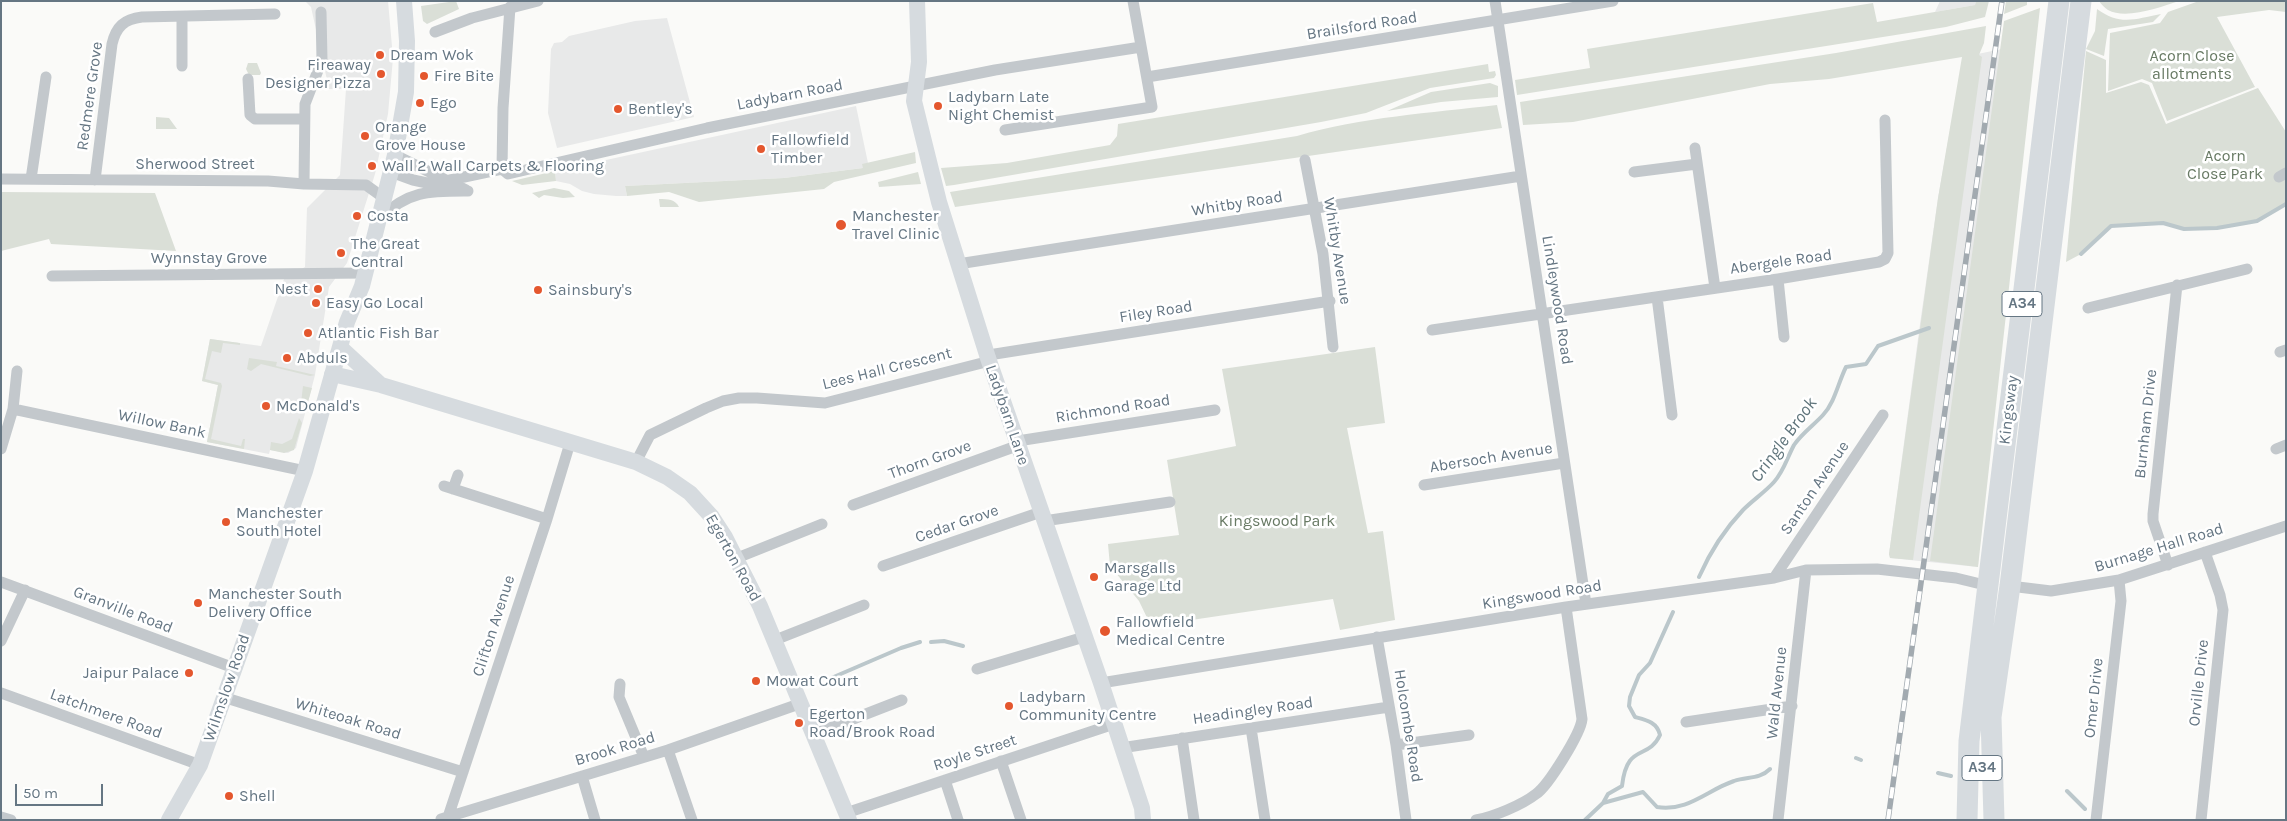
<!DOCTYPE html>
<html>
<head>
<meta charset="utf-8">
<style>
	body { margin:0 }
	#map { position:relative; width:2287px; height:821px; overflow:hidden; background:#fafaf8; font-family:Karla,sans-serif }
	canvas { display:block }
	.frame { position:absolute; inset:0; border:2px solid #657683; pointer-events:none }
	.scale { position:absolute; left:15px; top:784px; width:88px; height:22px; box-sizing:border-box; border:2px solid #657683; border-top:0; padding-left:6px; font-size:15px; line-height:18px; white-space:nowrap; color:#657683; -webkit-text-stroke:4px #fff; paint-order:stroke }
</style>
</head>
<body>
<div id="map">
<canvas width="2287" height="821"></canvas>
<div class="frame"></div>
<div class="scale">50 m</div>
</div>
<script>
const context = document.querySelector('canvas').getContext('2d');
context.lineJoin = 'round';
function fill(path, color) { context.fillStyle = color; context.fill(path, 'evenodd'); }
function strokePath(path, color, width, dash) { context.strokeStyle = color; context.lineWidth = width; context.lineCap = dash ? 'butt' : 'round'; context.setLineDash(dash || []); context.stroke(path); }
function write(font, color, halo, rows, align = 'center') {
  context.font = font + ' Karla,sans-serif'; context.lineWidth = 5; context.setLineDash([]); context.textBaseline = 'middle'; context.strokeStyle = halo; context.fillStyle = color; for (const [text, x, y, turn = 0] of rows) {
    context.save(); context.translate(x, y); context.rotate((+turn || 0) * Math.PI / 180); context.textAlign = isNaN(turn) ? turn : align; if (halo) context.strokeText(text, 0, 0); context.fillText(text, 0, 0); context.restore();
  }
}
fill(new Path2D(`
	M305,1H388L393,58L388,114L375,174L347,263L329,287L315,375L296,448L288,453L270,450L269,454L207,442L218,385L202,381L210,339L261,346L284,279L305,267L307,208L340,175L346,89H329L311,7Z
	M1940,1H1976L1975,5L1935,12Z
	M667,18L694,117L557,148L548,113L551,49L554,43L562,42L569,36L635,21Z
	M2002,49L1978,567L1890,558L1889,554L1920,324L1938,198L1963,57Z
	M856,106L868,163L863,168L784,178L625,186L627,196H616L594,194L582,191L570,184L556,181L555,171Z`), '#e8e9e9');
fill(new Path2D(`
	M456,1L459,9L427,24L423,21L421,6Z
	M1976,1H1989L1985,17L1946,27L1517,95L1515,80L1590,68L1587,49L1873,3L1877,22L1975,5Z
	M2006,1H2027V5L2004,14Z
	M2099,1H2179C2161,7 2126,20 2108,10C2105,8 2101,4 2099,1Z
	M2199,1H2286V12L2269,10L2217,17L2255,87L2167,121L2152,83L2142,79L2108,91L2110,33L2160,23L2168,12Z
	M2040,8L1978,567L1930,561L2004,21Z
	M2097,9C2120,26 2135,19 2161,14L2153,22L2108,29L2104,56L2086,49L2095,31Z
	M1986,26L1984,43L1979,55L1982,57L1913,560L1890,558L1889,554L1938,198L1962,57L1829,79L1770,84L1573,122L1523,125L1520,102L1836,53Z
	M2086,51L2106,60V93L2141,82L2149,85L2166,124L2258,88L2286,132V204L2257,221L2217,228L2184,229L2163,223L2111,226L2081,254L2066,262Z
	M248,63H257L261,73L260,75H249L246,69Z
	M1488,64L1489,72L1495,71L1496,75L1494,78L1430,88L1366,113L1321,122L954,185L946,186L941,168L1007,163L1110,145L1117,136L1118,124Z
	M1490,83L1498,86V97L1441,102L1387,111L1431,92Z
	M1497,105L1502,128L955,207L950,192L1297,136C1362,117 1430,113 1497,105Z
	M156,117L169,118L177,129H156Z
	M915,152L916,163L834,182L824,189L699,202L669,192L627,196L625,186L784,178L863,168L862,164Z
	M555,171L556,181L522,185L512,181Z
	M918,172L921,184L879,187L878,182Z
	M554,188L569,191L575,197L563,198L544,195L539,198L532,193Z
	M1,192L155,193L176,251L51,244L49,239L1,251Z
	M659,199C668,199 675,199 679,207H660Z
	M210,339L240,343V345L223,343L221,353L212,351L205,379L221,383L222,386L211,439L241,446L243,439H245L244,449L207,442L218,385L202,381Z
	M1375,347L1385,423L1347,428L1368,533L1383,531L1395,620L1340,630L1333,599L1151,626L1139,601L1110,566L1108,544L1179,535L1167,460L1236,446L1222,369Z
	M249,358L277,362L276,366L315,375L310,376L261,364L251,371L247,369Z
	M303,386L312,388L306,409L300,411Z
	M299,418L302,423L294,450L284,453L270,450L271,442L282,444L292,439Z`), '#dadfd7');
strokePath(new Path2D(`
	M2081,254L2111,226L2163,223L2184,229L2217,228L2257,221L2286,204
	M1699,577C1710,552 1724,530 1743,510C1753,500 1765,492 1774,482C1784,471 1787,458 1794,445C1802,433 1814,425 1823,415C1835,402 1838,383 1846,367L1866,364L1878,346L1929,328
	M931,642L944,641L963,646
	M829,679L901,648L920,642
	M1856,758L1861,760
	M1938,773L1951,776
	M2067,791L2085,809
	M1603,803L1643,792L1657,807C1688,812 1707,790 1734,781C1747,776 1759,780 1770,769
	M1585,820L1603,803L1608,794L1622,786C1627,742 1648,761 1660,735C1657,722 1646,720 1635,717L1629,706L1630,697L1639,675L1650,663L1673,612`), '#bbc7cb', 4);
strokePath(new Path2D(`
	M1495,1L1586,604
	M435,32L472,18L538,1
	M182,66V17
	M1147,77L1613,1
	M248,79L250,115L255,119H304
	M1005,130L1152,107L1133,1
	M1695,148L1715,288
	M395,155L466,190
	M1305,160L1323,254L1333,347
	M502,169L508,174L707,128L995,70L1141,47
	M502,169L503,108L510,7
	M391,172L413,180L446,187
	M1634,172L1697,164
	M2279,177L2286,173
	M1,179L268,181L304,184L366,185L384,198
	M31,179L46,77
	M95,180L112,44C116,27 124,19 142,17L275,14
	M450,180L502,169
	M304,184L305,104L322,60L321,12
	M380,218C409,190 430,191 468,191
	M958,264L1521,176
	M52,276L366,273
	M1778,279L1784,337
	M1657,297L1672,415
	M2088,308L2247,269
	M1432,330L1778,279L1879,262L1885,259L1888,253L1885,120
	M2280,352L2286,350
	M13,409L305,471
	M1,449L13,409L17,371
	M2276,449L2286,445
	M636,462L650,435L706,408L723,401L739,398H757L825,403L982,363L995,354L1330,301
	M1424,485L1564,463
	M444,486L547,519
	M453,489L458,475
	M853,505L1011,448L1024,440L1215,410
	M1044,521L1170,502
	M737,558L822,524
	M2168,565L2153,521V514L2177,285
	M883,566L1041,512
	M1774,578L1883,415
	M1,582L234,668
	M2010,586L2051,591L2119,580L2286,526
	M1377,637L1396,745L1406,820
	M775,640L864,605
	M1,641L25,590
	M977,669L1084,637
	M1101,683L1566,607L1774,578L1806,570L1877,569L1956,578L1989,586
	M620,684L619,697L644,757
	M1,693L200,765
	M223,697L463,772
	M1686,722L1792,706
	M1251,728L1265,820
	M812,735L902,700
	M1182,738L1194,820
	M1396,745L1469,735
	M1121,748L1389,707
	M668,750L692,820
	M1001,761L1021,820
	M582,776L595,820
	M945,780L958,820
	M846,813L1114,724
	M1,817L11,820
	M441,819L668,750L799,704
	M447,820L547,519L570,443
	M1476,820C1493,817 1522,805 1536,794C1548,786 1581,733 1582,719L1566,607
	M1778,820L1806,570
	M2096,820L2121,601L2119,580
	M2201,820L2223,610L2220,595L2205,552`), '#c3c8cc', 11);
strokePath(new Path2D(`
	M917,1L919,62L914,101L939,202L988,358L1101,683L1142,808L1143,820
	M340,347L381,385
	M332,374L381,385L636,462L667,477L690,493L712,517L725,537L760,606L849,820
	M169,820L200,765L305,471L347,322L362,286L395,155L406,92L407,41L404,1`), '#d6dbdf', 16);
strokePath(new Path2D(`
	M1967,820L1969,741L2059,1
	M1994,820L1991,717L2010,586L2081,1`), '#d6dbdf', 21);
const rail = new Path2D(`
	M1888,820L2002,1`);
strokePath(rail, '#a2aab0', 5.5);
strokePath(rail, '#fff', 4, [11]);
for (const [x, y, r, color] of [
	[380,55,5,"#e4572e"],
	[381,74,5,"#e4572e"],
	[424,76,5,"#e4572e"],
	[420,103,5,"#e4572e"],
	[938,106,5,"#e4572e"],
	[618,109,5,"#e4572e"],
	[365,136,5,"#e4572e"],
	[761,149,5,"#e4572e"],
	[372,166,5,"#e4572e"],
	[357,216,5,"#e4572e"],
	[841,225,6,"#e4572e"],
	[341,253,5,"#e4572e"],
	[318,289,5,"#e4572e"],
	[538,290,5,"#e4572e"],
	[316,303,5,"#e4572e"],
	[308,333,5,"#e4572e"],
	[287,358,5,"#e4572e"],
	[266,406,5,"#e4572e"],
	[226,522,5,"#e4572e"],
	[1094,577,5,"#e4572e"],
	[198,603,5,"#e4572e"],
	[1105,631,6,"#e4572e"],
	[189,673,5,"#e4572e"],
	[756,681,5,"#e4572e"],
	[1009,706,5,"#e4572e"],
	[799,723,5,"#e4572e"],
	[229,796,5,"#e4572e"]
]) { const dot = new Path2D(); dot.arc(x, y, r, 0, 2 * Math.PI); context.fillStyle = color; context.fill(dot); strokePath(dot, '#fff', 2); }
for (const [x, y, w] of [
	[2022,304,40],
	[1982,768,40]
]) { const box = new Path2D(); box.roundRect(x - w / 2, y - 12.5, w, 25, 4); context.fillStyle = '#fff'; context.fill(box); strokePath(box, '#657683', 1); }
write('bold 15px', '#657683', null, [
	["A34",2022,304],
	["A34",1982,768]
]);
write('16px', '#657683', '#fff', [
	["Brailsford Road",1362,26,-9],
	["Ladybarn Road",790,95,-11],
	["Redmere Grove",90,96,-82],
	["Sherwood Street",195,164],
	["Whitby Road",1237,204,-9],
	["Whitby Avenue",1337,251,81],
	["Wynnstay Grove",209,258],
	["Abergele Road",1781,262,-8],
	["Lindleywood Road",1557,300,81],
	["Filey Road",1156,312,-9],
	["Lees Hall Crescent",887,369,-14],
	["Richmond Road",1113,409,-9],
	["Kingsway",2009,410,-83],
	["Ladybarn Lane",1007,415,71],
	["Willow Bank",162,424,12],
	["Burnham Drive",2146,424,-84],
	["Abersoch Avenue",1491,458,-9],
	["Thorn Grove",930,460,-20],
	["Santon Avenue",1815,488,-56],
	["Cedar Grove",957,524,-19],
	["Burnage Hall Road",2159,548,-17],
	["Egerton Road",733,558,61],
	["Kingswood Road",1542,595,-9],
	["Granville Road",123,610,21],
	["Clifton Avenue",494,626,-72],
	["Orville Drive",2199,683,-84],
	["Wilmslow Road",227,688,-71],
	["Wald Avenue",1777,693,-84],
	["Omer Drive",2094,698,-84],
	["Headingley Road",1253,711,-8],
	["Latchmere Road",106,714,20],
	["Whiteoak Road",348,719,17],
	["Holcombe Road",1408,726,81],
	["Brook Road",615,749,-17],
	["Royle Street",975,753,-18]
]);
write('16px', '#657683', '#fff', [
	["Dream Wok",390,55],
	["Fireaway",371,65,"right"],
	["Designer Pizza",371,83,"right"],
	["Fire Bite",434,76],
	["Ladybarn Late",948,97],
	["Night Chemist",948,115],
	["Ego",430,103],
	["Bentley's",628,109],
	["Orange",375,127],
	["Grove House",375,145],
	["Fallowfield",771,140],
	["Timber",771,158],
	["Wall 2 Wall Carpets & Flooring",382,166],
	["Costa",367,216],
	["Manchester",852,216],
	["Travel Clinic",852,234],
	["The Great",351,244],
	["Central",351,262],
	["Nest",308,289,"right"],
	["Sainsbury's",548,290],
	["Easy Go Local",326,303],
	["Atlantic Fish Bar",318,333],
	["Abduls",297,358],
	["McDonald's",276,406],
	["Manchester",236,513],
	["South Hotel",236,531],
	["Marsgalls",1104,568],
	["Garage Ltd",1104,586],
	["Manchester South",208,594],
	["Delivery Office",208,612],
	["Fallowfield",1116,622],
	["Medical Centre",1116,640],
	["Jaipur Palace",179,673,"right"],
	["Mowat Court",766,681],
	["Ladybarn",1019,697],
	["Community Centre",1019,715],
	["Egerton",809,714],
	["Road/Brook Road",809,732],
	["Shell",239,796]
], 'left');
write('16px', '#687a64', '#fff', [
	["Acorn Close",2192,56],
	["allotments",2192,74],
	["Acorn",2225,156],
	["Close Park",2225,174],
	["Kingswood Park",1277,521]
]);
write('italic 18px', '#60757c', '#fff', [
	["Cringle Brook",1784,440,-54]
]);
</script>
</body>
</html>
